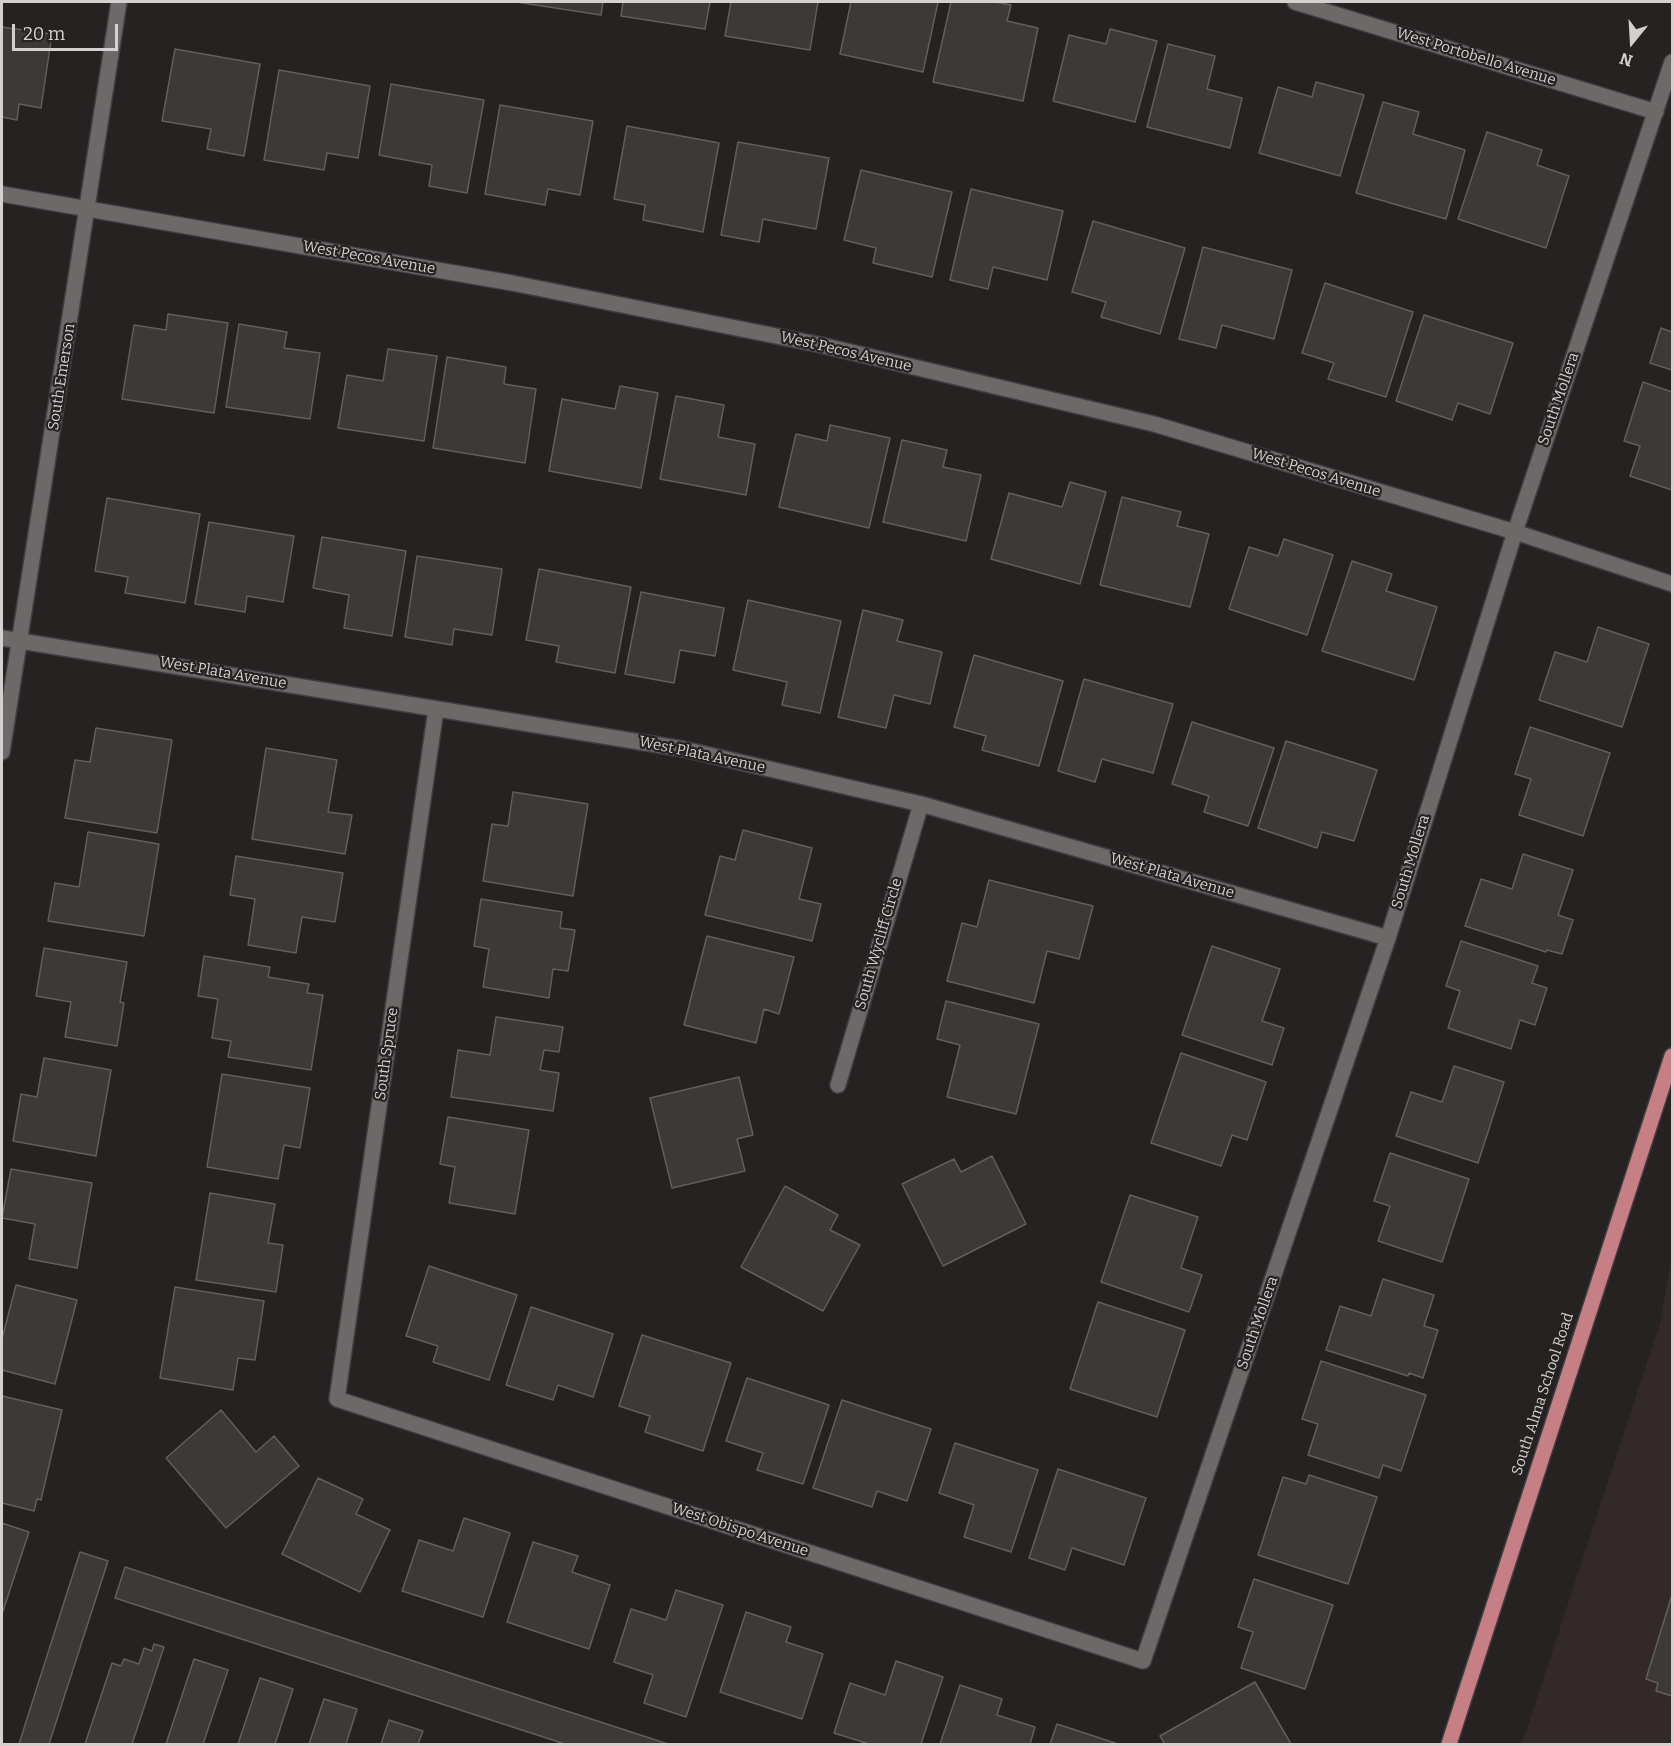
<!DOCTYPE html>
<html>
<head>
<meta charset="utf-8">
<style>
	body { margin:0 }
	#map { position:relative; width:1674px; height:1746px; overflow:hidden; background:#262222; font-family:Bitter,serif }
	canvas { display:block }
	.frame { position:absolute; inset:0; border:3px solid #d3d0d0; pointer-events:none }
	.north { position:absolute; left:1602px; top:12px; width:60px; height:60px; -webkit-text-stroke:4px #262222; paint-order:stroke; rotate:198deg; font-size:16px; font-weight:700; line-height:24px; text-align:center; color:#d3d0d0 }
	.north::after { content:''; display:block; margin:auto; width:21px; height:27px; background:#d3d0d0; clip-path:polygon(50% 0,100% 100%,50% 72%,0 100%) }
	.scale { position:absolute; left:12px; top:24px; width:106px; height:27px; box-sizing:border-box; border:3px solid #d3d0d0; border-top:0; padding-left:8px; font-size:18px; line-height:21px; white-space:nowrap; color:#d3d0d0; -webkit-text-stroke:4px #262222; paint-order:stroke }
</style>
</head>
<body>
<div id="map">
<canvas width="1674" height="1746"></canvas>
<div class="frame"></div>
<div class="north">N</div>
<div class="scale">20 m</div>
</div>
<script>
const context = document.querySelector('canvas').getContext('2d');
context.lineJoin = 'round';
function fill(path, color) { context.fillStyle = color; context.fill(path, 'evenodd'); }
function strokePath(path, color, width, dash) { context.strokeStyle = color; context.lineWidth = width; context.lineCap = dash ? 'butt' : 'round'; context.setLineDash(dash || []); context.stroke(path); }
function write(font, color, halo, rows, align = 'center') {
  context.font = font + ' Bitter,serif'; context.lineWidth = 4.5; context.setLineDash([]); context.textBaseline = 'middle'; context.strokeStyle = halo; context.fillStyle = color; for (const [text, x, y, turn = 0] of rows) {
    context.save(); context.translate(x, y); context.rotate((+turn || 0) * Math.PI / 180); context.textAlign = isNaN(turn) ? turn : align; if (halo) context.strokeText(text, 0, 0); context.fillText(text, 0, 0); context.restore();
  }
}
fill(new Path2D(`
	M1672,1256V1744H1522L1660,1323Z`), '#34292a');
const building = new Path2D(`
	M516,2H603L601,15Z
	M623,2H710L705,29L621,16Z
	M731,2H818L810,50L725,36Z
	M851,2H938L923,72L840,54Z
	M951,2H995L1011,5L1007,21L1038,28L1023,101L933,82Z
	M2,27L52,34L41,108L19,104L17,120L2,117Z
	M1110,29L1157,41L1135,122L1053,101L1069,35L1106,44Z
	M1168,44L1215,56L1207,89L1242,98L1230,148L1147,127Z
	M175,49L260,64L244,156L207,149L211,129L162,121Z
	M279,70L370,86L358,158L327,153L324,170L264,160Z
	M1316,82L1364,95L1340,176L1259,153L1278,87L1312,97Z
	M391,84L484,100L467,193L429,186L432,165L379,155Z
	M1383,102L1419,112L1413,134L1465,150L1446,219L1356,193Z
	M500,105L593,121L580,195L548,189L545,205L485,194Z
	M627,126L719,143L703,232L643,220L645,205L614,199Z
	M1487,132L1542,150L1537,165L1569,176L1546,248L1458,219Z
	M738,142L829,158L816,229L763,219L759,242L721,235Z
	M861,170L952,192L932,277L873,263L876,248L844,240Z
	M971,189L1063,211L1047,280L993,267L988,289L950,280Z
	M1093,221L1185,248L1160,334L1101,317L1106,302L1072,292Z
	M1203,247L1292,270L1274,339L1222,325L1216,348L1179,339Z
	M1325,283L1413,312L1386,397L1328,379L1334,363L1302,353Z
	M168,314L228,323L214,413L122,399L134,325L166,330Z
	M1424,315L1513,343L1490,414L1458,403L1452,420L1396,401Z
	M239,324L287,332L284,348L320,353L310,419L226,407Z
	M1661,328L1672,332V370L1650,363Z
	M388,349L437,356L424,441L338,428L347,375L383,381Z
	M447,357L506,367L504,384L536,389L525,463L433,448Z
	M1643,382L1672,392V490L1630,476L1640,446L1624,441Z
	M620,386L658,393L641,488L549,471L562,399L615,409Z
	M676,396L724,405L718,437L755,444L746,495L660,479Z
	M830,425L890,438L869,528L779,507L796,434L827,441Z
	M902,440L947,450L943,467L981,475L966,541L883,522Z
	M1070,482L1106,492L1080,584L991,559L1009,493L1062,507Z
	M1122,497L1181,512L1177,526L1209,534L1190,607L1100,585Z
	M107,498L200,514L185,603L125,593L128,577L95,571Z
	M209,522L294,536L283,602L247,596L245,612L195,604Z
	M322,537L406,551L392,636L344,628L349,595L313,588Z
	M1284,539L1333,555L1307,635L1229,609L1249,547L1278,556Z
	M417,556L502,569L492,635L454,629L452,645L405,637Z
	M1352,561L1392,574L1386,591L1437,607L1414,680L1322,651Z
	M539,569L631,587L615,673L556,662L559,646L526,640Z
	M641,592L724,608L715,656L680,650L674,683L625,674Z
	M748,600L841,621L820,713L782,705L787,682L733,670Z
	M863,610L903,620L897,641L942,652L930,704L894,695L886,728L838,717Z
	M1598,627L1649,644L1622,727L1539,700L1555,652L1587,662Z
	M974,655L1063,681L1039,766L982,750L986,736L954,727Z
	M1084,679L1173,704L1153,773L1102,759L1095,782L1058,771Z
	M1192,722L1274,748L1248,826L1204,812L1209,796L1172,784Z
	M1530,727L1610,753L1583,836L1519,815L1531,779L1515,774Z
	M96,728L172,740L157,833L65,818L75,760L90,762Z
	M1286,741L1377,770L1354,841L1322,832L1317,848L1258,828Z
	M266,748L337,760L328,812L352,815L345,854L252,839Z
	M513,792L588,804L573,896L483,881L492,824L508,826Z
	M743,830L812,848L799,899L821,904L812,941L705,915L720,856L735,860Z
	M88,832L159,844L144,936L48,921L55,883L79,887Z
	M1523,854L1573,870L1558,915L1573,920L1562,954L1547,950L1546,952L1465,926L1481,879L1512,889Z
	M236,856L343,873L335,922L302,917L296,953L248,945L255,899L230,895Z
	M989,880L1093,906L1079,959L1047,951L1034,1003L947,981L962,923L977,927Z
	M481,899L562,912L560,928L575,930L568,971L553,969L549,998L483,987L489,949L474,946Z
	M707,936L794,957L779,1014L764,1009L756,1043L684,1025Z
	M1461,941L1538,966L1532,983L1547,988L1535,1025L1520,1020L1511,1049L1448,1028L1460,991L1446,986Z
	M1212,946L1280,969L1262,1021L1284,1028L1272,1065L1182,1035Z
	M44,948L127,962L120,1002L124,1003L117,1046L65,1037L71,1002L36,996Z
	M204,956L270,967L268,977L309,984L307,993L323,995L311,1070L228,1057L231,1041L212,1038L218,999L198,996Z
	M946,1001L1039,1024L1016,1114L947,1097L960,1045L937,1039Z
	M496,1017L563,1027L559,1052L544,1050L540,1070L559,1073L553,1111L451,1097L458,1050L490,1055Z
	M1181,1053L1266,1082L1247,1140L1232,1135L1221,1166L1151,1143Z
	M44,1058L111,1070L96,1156L13,1141L21,1094L37,1097Z
	M1454,1066L1504,1082L1478,1163L1396,1136L1411,1092L1442,1102Z
	M222,1074L310,1088L300,1148L284,1145L278,1179L207,1167Z
	M739,1077L753,1135L737,1139L745,1171L672,1188L650,1098Z
	M448,1117L529,1130L515,1214L449,1203L455,1167L440,1164Z
	M1390,1153L1469,1179L1442,1262L1378,1241L1390,1206L1374,1201Z
	M992,1156L1026,1224L943,1266L902,1184L954,1159L961,1172Z
	M11,1169L92,1183L77,1268L29,1259L35,1224L2,1218Z
	M785,1186L838,1215L830,1230L860,1245L823,1311L741,1267Z
	M210,1193L275,1204L268,1243L283,1245L276,1292L196,1280Z
	M1130,1195L1198,1217L1181,1268L1202,1275L1189,1312L1101,1282Z
	M429,1266L517,1295L489,1380L433,1362L438,1346L406,1336Z
	M1383,1279L1434,1295L1424,1326L1438,1330L1423,1378L1409,1373L1408,1376L1326,1350L1340,1306L1371,1316Z
	M16,1285L77,1300L55,1384L2,1370V1339Z
	M175,1287L264,1301L255,1360L238,1358L233,1390L160,1378Z
	M1098,1302L1185,1330L1157,1417L1070,1389Z
	M531,1307L613,1334L593,1397L558,1385L553,1400L506,1385Z
	M642,1335L731,1363L703,1451L645,1432L650,1416L619,1406Z
	M1321,1361L1426,1395L1401,1471L1383,1465L1379,1478L1308,1455L1318,1424L1302,1419Z
	M747,1378L829,1405L803,1484L757,1470L763,1453L726,1441Z
	M2,1396L62,1410L41,1500L37,1499L34,1511L2,1503Z
	M842,1400L931,1429L907,1501L877,1491L872,1507L813,1488Z
	M221,1410L256,1452L274,1436L299,1466L226,1528L166,1458Z
	M955,1443L1038,1470L1011,1552L964,1537L974,1505L939,1493Z
	M1058,1469L1146,1498L1124,1565L1072,1548L1065,1570L1029,1558Z
	M1309,1475L1377,1497L1348,1584L1258,1555L1283,1477L1306,1484Z
	M318,1478L363,1499L356,1514L390,1530L360,1592L282,1554Z
	M464,1518L510,1533L483,1617L402,1591L419,1540L453,1551Z
	M2,1523L29,1532L2,1614Z
	M533,1542L578,1556L572,1572L610,1585L589,1649L507,1622Z
	M80,1552L108,1561L49,1744H19Z
	M125,1567L668,1744H565L115,1598Z
	M1254,1579L1333,1605L1305,1689L1241,1668L1253,1632L1238,1627Z
	M676,1590L723,1605L686,1717L644,1703L653,1675L614,1662L631,1609L666,1620Z
	M1672,1595V1696L1656,1691L1658,1683L1646,1679Z
	M746,1612L791,1627L786,1642L823,1654L802,1719L720,1692Z
	M154,1644L164,1647L132,1744H85L112,1663L121,1666L124,1659L139,1664L144,1648L152,1651Z
	M194,1659L228,1670L203,1744H166Z
	M896,1661L943,1677L921,1744H869L834,1733L850,1683L885,1695Z
	M260,1678L293,1689L275,1744H238Z
	M1255,1682L1291,1744H1165L1160,1736Z
	M960,1685L1002,1699L997,1715L1035,1727L1030,1744H940Z
	M324,1699L357,1709L346,1744H309Z
	M389,1720L423,1731L418,1744H381Z
	M1057,1724L1115,1743L1114,1744H1050Z`);
fill(building, '#3d3939');
strokePath(building, '#635e5e', 1.5);
const minor = new Path2D(`
	M1295,2L1656,112
	M2,194L512,283L821,345L1154,424L1515,532L1672,584
	M2,638L683,749L921,804L1388,938
	M436,709L337,1399L1143,1661L1388,938L1515,532L1672,62
	M2,752L119,2
	M838,1085L921,804`);
const major = new Path2D(`
	M1449,1744L1672,1056`);
strokePath(minor, '#423e3f', 18);
strokePath(major, '#423e3f', 18);
strokePath(minor, '#6e6969', 15);
strokePath(major, '#c57f85', 15);
write('15px', '#d3d0d0', '#262222', [
	["West Portobello Avenue",1476,57,17],
	["West Pecos Avenue",369,258,10],
	["West Pecos Avenue",846,352,13],
	["South Emerson",62,377,-81],
	["South Mollera",1559,399,-71],
	["West Pecos Avenue",1316,473,17],
	["West Plata Avenue",223,673,10],
	["West Plata Avenue",702,755,12],
	["South Mollera",1411,862,-73],
	["West Plata Avenue",1172,876,16],
	["South Wycliff Circle",879,944,-74],
	["South Spruce",387,1054,-82],
	["South Mollera",1258,1323,-71],
	["South Alma School Road",1543,1394,-72],
	["West Obispo Avenue",740,1530,18]
]);
</script>
</body>
</html>
